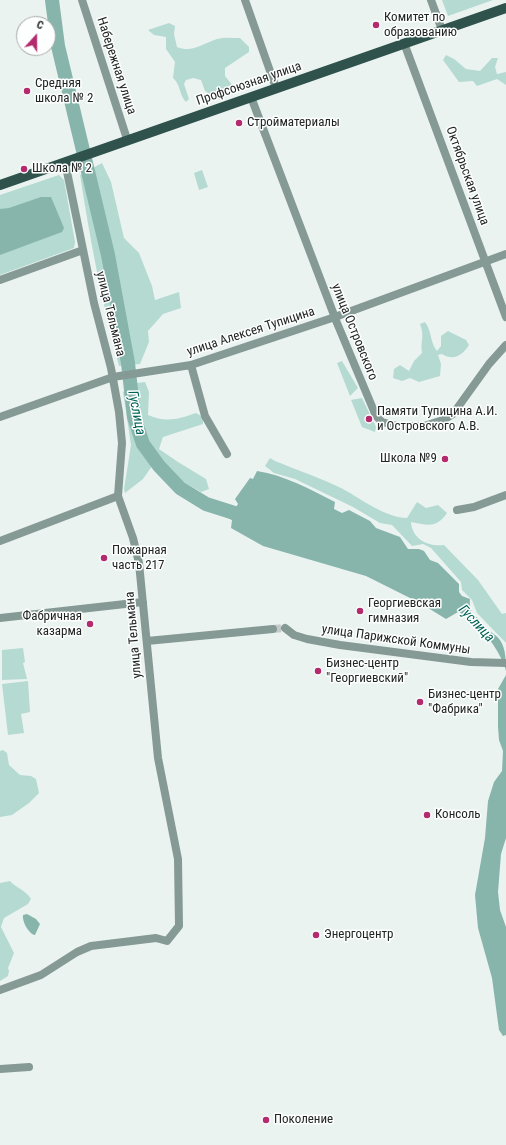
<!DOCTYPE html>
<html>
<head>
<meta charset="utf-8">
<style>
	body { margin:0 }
	#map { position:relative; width:506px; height:1145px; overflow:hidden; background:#ebf3f1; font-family:"Roboto Condensed",sans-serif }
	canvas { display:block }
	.north { position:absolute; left:16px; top:16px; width:40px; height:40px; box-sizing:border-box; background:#fcfffe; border:1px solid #a5a8a7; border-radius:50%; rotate:21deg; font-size:11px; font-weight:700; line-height:16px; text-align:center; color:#232525 }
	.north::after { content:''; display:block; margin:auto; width:14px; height:18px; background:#b32b6d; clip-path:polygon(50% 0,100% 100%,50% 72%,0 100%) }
</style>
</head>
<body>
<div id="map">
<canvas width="506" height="1145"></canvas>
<div class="north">С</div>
</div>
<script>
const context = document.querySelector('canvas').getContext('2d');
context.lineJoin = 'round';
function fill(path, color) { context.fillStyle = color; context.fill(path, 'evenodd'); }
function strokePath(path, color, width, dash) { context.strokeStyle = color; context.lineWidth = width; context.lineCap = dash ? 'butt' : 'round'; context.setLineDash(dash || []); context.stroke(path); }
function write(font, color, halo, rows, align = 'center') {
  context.font = font + ' "Roboto Condensed",sans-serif'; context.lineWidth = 3; context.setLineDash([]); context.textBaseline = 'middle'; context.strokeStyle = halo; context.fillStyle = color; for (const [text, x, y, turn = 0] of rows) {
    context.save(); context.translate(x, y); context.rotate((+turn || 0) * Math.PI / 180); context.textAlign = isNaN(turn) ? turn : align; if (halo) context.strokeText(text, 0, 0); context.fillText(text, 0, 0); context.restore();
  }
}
fill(new Path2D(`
	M442,0H493L448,16Z
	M169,23L175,26L174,34L177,47C192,53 202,44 217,39C224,37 233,38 240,38L249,47V52L225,68V76L233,86L228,95L217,99L205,91L201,80L193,78L186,80L184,84L189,99L186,102C179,95 181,85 173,78L175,62L166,49V37L154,35L148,30Z
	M446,55L454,59L466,69L480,71L492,58H498L495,67L497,74L506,72V85L497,79L477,86L473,81L459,82L443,60Z
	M102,163L111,182L124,238L139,253L152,286L155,300L179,292L181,308L163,314L148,331L149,342L140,364L119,366C102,303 90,239 80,175Z
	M202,170L208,187L199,190L194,173Z
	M59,175L64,180L75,242L74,248L0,275V195Z
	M425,322C432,331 430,343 437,351L441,346V336L448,331L466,340L469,345C462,356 453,361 442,354L438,355L441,364L440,376L419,382L410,378L402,381L393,378L394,369L400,365L409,371L414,361L422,353C420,341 425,337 420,324Z
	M342,361L358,388L350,396L337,363Z
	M145,382L149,392L148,415C166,423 179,419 196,413L203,417V424L163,437L159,449L178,462L206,479L209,489L201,492L177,478L157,459L143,479L125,493L124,489L131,445L123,392L137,383Z
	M362,398L376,427L375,432L362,427L351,400Z
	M270,458L275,461C297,470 321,478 343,489C363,500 384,517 407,518L417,502L426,508L438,505L447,513C436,529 427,525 411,522C412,539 428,547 444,545L478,580L502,614L506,613V643L477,613L472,600L462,590L461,582L431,548L423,544L412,546L392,525L380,523L353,507L295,479L274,473L265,466Z
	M23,648L25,662L23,663L27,679L2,680V650Z
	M28,681L30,712L21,714L24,733L8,735L2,684Z
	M3,750L7,753L9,765L20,775L31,776L36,779L39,793L29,803L12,815L0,817V751Z
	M10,881C16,888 26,890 31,899L28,904L4,918L1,927L14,953L8,968L9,971L8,976L0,981V883Z`), '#b4dad1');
fill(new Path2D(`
	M41,197H51L64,228L62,232L0,255V209L9,208Z
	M257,471C284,475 312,490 335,502L334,509L342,513L349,510L370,521L376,528L400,537L408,549H419L424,551L430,560L438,563L459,584V592L462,596L470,599C469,607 471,614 479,619C482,628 488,629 495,635C506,643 506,659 506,671C501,651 477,618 458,612L446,619L420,603L366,576L263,546L231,528L232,520L226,517L231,506L236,507L238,504L235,499L250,478L253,479Z
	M506,675V838L501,854L498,892L500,910L506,927V1035L503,1036L499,1030L492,978L478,928L475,895L485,838L488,801L494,782L502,771L503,751L499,740L498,727V689Z
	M27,914L36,919L40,924L35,935C29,934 22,922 23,915Z`), '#87b5ab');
strokePath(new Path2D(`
	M52,0L58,46L108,255L128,363L134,417L143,444L159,466L180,488L206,504L247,517`), '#87b5ab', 14);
strokePath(new Path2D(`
	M273,629L285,628`), '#c3cac8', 8, [8, 4]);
strokePath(new Path2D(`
	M82,0L127,139
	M245,0L276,88
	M431,0L442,30
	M404,43L506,317
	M251,97L337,323L376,416L382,422L397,426H424L443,420L453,414L489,364L506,345
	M0,280L83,250
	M191,365L205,416L227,454
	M0,417L113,377L191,365L335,317L506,254
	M457,510L474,507L506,495
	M0,541L118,496
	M0,618L143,602
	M285,628L294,635L307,639L340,645L471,662L506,663
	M147,641L273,629
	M0,990L41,975L77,952L91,946L156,938L167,941L179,926L178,859L158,758L139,563L133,538L118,496L122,443L119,412L111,368L94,303L65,162
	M0,1069L29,1067`), '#869a95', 8);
strokePath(new Path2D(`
	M0,185L506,8`), '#2f534c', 10);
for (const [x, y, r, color] of [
	[376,25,4,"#b32b6d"],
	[27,91,4,"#b32b6d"],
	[239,123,4,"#b32b6d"],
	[24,169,4,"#b32b6d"],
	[369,419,4,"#b32b6d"],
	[445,459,4,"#b32b6d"],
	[104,558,4,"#b32b6d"],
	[360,611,4,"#b32b6d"],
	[90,624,4,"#b32b6d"],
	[318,671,4,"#b32b6d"],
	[420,702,4,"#b32b6d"],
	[427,815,4,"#b32b6d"],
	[316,935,4,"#b32b6d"],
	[266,1120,4,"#b32b6d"]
]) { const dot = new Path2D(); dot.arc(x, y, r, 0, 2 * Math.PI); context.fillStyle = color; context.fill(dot); strokePath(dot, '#fcfffe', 1.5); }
write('13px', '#232525', '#fcfffe', [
	["Комитет по",384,18],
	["образованию",384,33],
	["Средняя",35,84],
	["школа № 2",35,99],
	["Стройматериалы",247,123],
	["Школа № 2",32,169],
	["Памяти Тупицина А.И.",377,412],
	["и Островского А.В.",377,427],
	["Школа №9",437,459,"right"],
	["Пожарная",112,551],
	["часть 217",112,566],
	["Георгиевская",368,604],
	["гимназия",368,619],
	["Фабричная",82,617,"right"],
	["казарма",82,632,"right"],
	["Бизнес-центр",326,664],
	["\"Георгиевский\"",326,679],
	["Бизнес-центр",428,695],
	["\"Фабрика\"",428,710],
	["Консоль",435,815],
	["Энергоцентр",324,935],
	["Поколение",274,1120]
], 'left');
write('13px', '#232525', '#fcfffe', [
	["Набережная улица",116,66,72],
	["Профсоюзная улица",249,84,-19],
	["Октябрьская улица",467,176,70],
	["улица Тельмана",110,314,76],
	["улица Алексея Тупицина",251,332,-18],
	["улица Островского",354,332,68],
	["улица Тельмана",134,635,-95],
	["улица Парижской Коммуны",396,640,8]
]);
write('italic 14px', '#006255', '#fcfffe', [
	["Гуслица",136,413,79],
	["Гуслица",476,624,47]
]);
</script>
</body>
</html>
